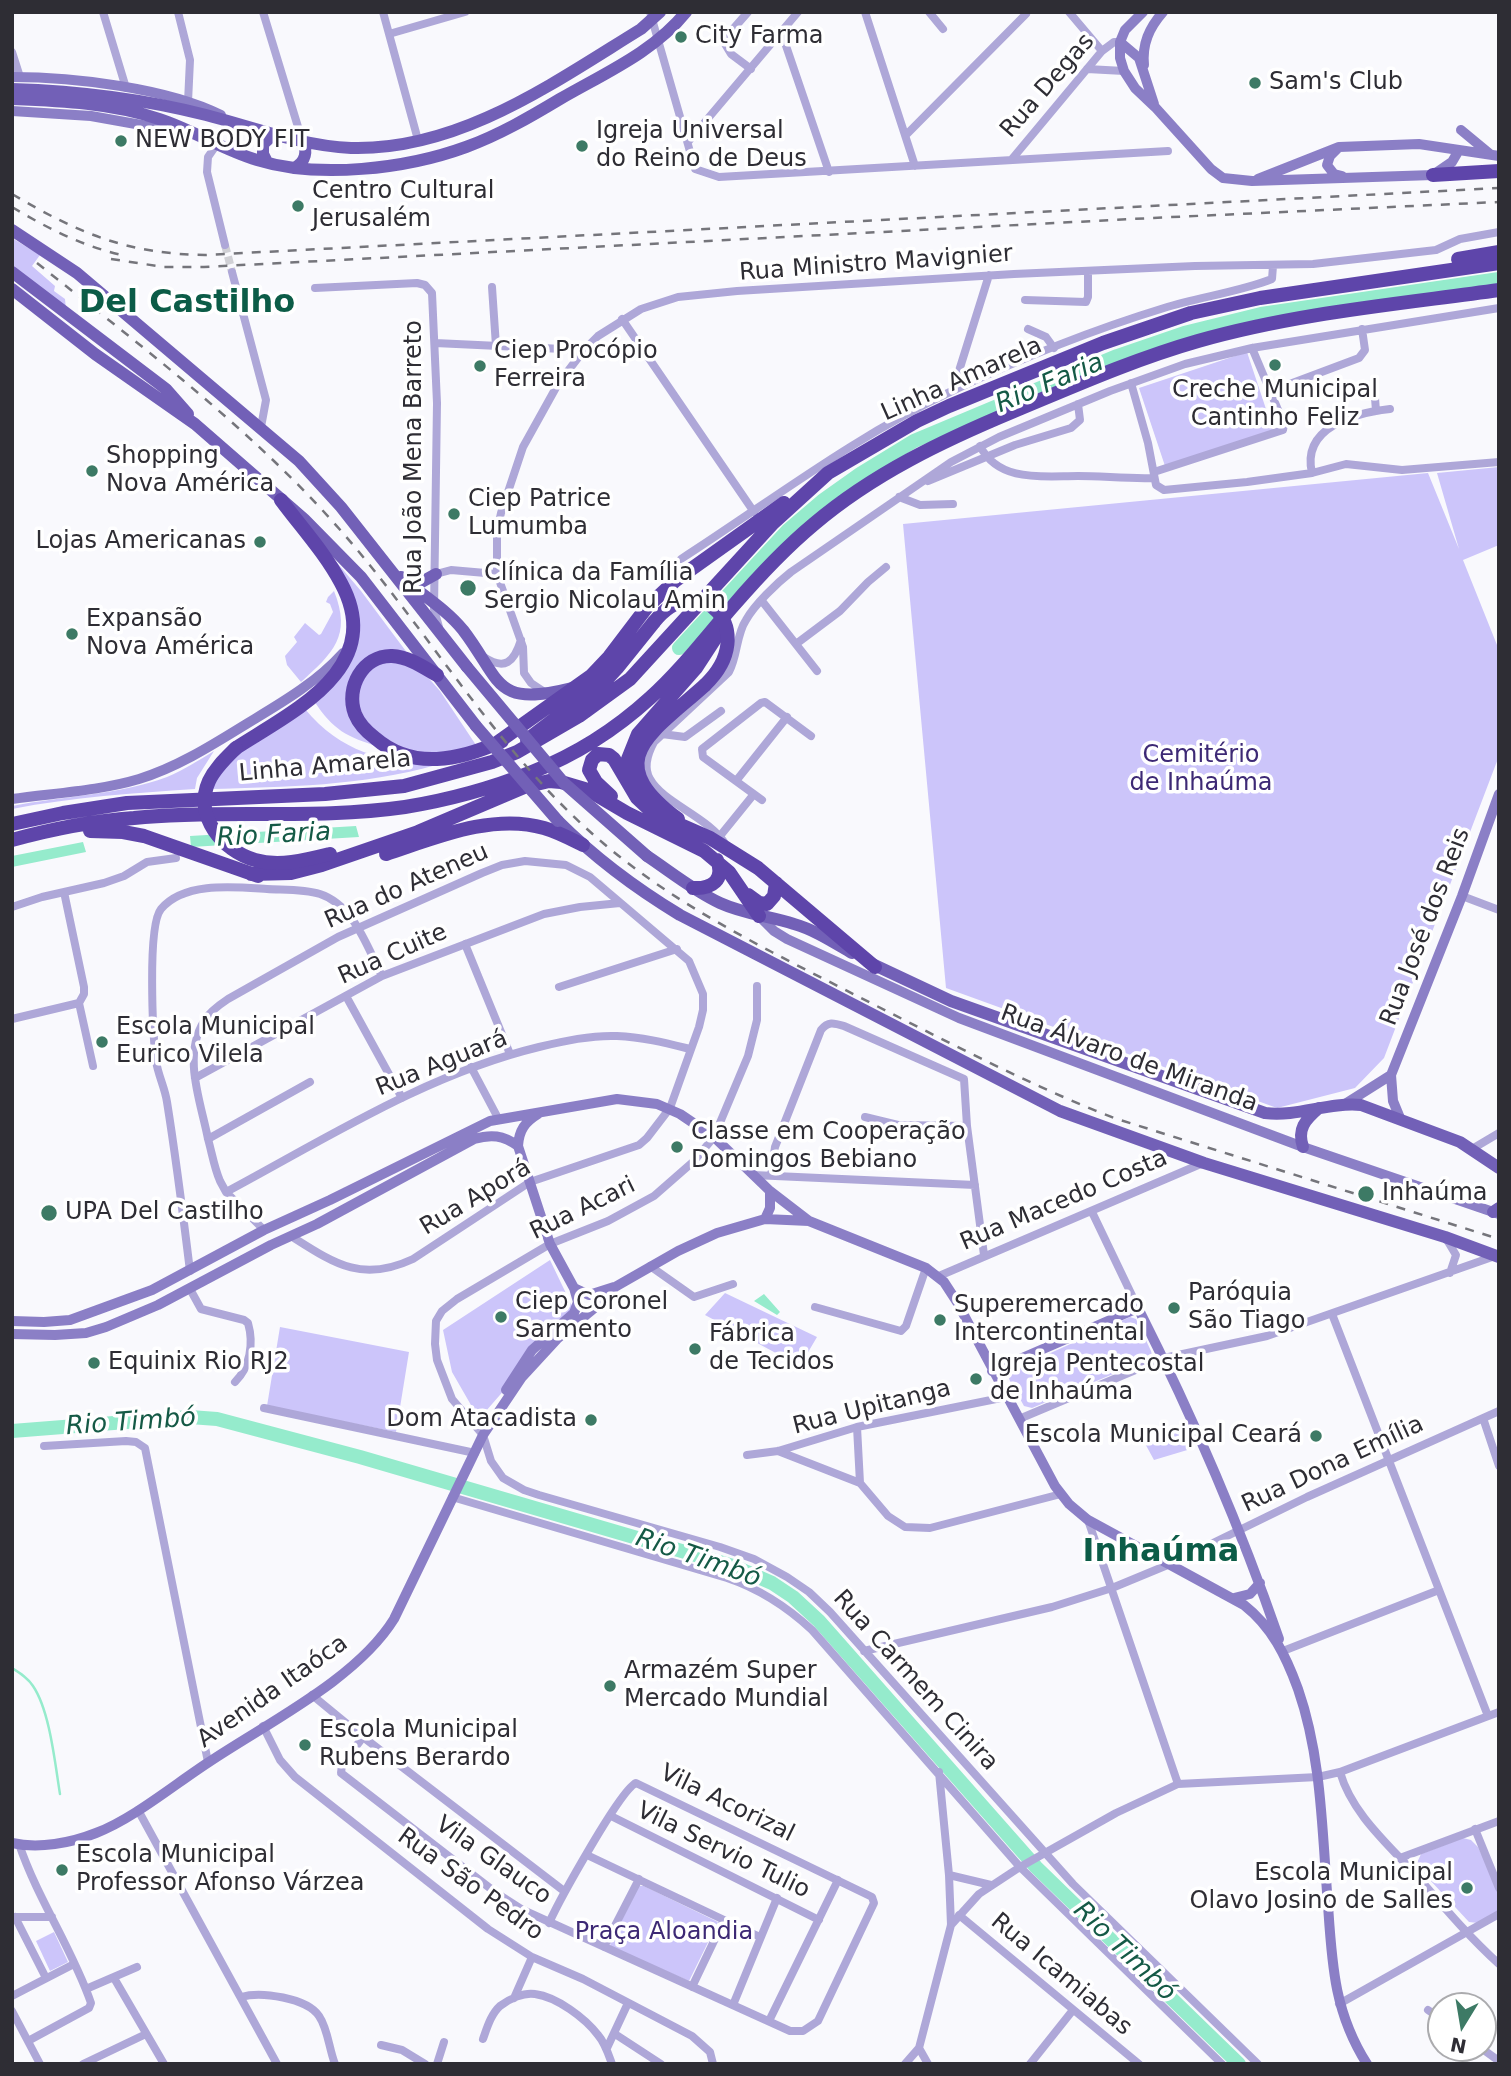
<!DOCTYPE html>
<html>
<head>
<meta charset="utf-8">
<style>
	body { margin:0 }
	#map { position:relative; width:1511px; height:2076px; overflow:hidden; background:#f9f9fd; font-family:"DejaVu Sans",sans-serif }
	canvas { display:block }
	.frame { position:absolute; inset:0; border:14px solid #2e2d34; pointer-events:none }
	.north { position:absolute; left:1427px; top:1992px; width:70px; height:70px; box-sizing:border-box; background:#fff; border:2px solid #ababae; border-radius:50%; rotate:191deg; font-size:19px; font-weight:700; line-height:28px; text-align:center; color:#2e2d34 }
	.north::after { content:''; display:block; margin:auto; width:24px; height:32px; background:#3d7a65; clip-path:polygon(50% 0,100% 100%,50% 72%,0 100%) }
</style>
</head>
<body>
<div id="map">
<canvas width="1511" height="2076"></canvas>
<div class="frame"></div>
<div class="north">N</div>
</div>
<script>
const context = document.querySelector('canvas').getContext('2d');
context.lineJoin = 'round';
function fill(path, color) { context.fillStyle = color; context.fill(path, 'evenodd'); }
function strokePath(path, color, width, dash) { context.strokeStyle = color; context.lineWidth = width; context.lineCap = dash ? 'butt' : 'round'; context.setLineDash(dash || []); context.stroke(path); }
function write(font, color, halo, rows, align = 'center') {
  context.font = font + ' "DejaVu Sans",sans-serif'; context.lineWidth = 7; context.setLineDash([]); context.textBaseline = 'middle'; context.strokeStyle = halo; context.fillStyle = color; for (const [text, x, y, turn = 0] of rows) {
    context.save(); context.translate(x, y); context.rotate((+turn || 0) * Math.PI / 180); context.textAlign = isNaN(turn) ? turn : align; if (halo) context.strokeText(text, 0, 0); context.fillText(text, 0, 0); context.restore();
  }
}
fill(new Path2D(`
	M12,238L40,255L32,266L55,286L54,291L65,299L66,309L12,265Z
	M1247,352L1273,430L1165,466L1139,388Z
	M1499,467V545L1463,560L1499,650V756L1384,1058L1355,1088L1277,1108L946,988L903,524L1428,473L1459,549L1437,473Z
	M327,551L361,591L408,654L397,651L348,685L379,747C346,736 334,731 314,701L357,641Z
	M334,591C352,636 333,653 301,682L287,665L285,656L297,642L294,637L305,623L319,635L321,634L333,612L330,604L326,602L328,597Z
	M398,661L425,674L440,691L476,745L442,755L405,750L370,729L359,710L358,685L375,664Z
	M305,709C341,752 382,762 436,765C363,786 285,787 210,789L224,763Z
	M214,751L197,778L195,789C134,793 73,797 12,809V806C63,796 118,795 167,777C184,770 199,760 214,751Z
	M550,1260L574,1310L479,1419L452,1372L443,1330Z
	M725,1293L817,1337L800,1366L705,1315Z
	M1130,1317L1136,1319L1151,1351L1152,1355L1149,1359L1032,1408L1024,1406L1010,1381L1008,1376L1013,1370Z
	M280,1327L409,1352L396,1432L267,1406Z
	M1184,1426L1194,1448L1154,1460L1142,1438Z
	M1463,1838L1471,1840L1478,1847L1499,1890V1912L1478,1923L1469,1922L1416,1865L1421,1854Z
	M639,1886H644L718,1922L689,1981L611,1947L610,1943Z
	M54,1932L68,1962L50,1971L36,1941Z`), '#ccc5fa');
fill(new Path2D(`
	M356,826L359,837L191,847L190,836Z
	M83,842L86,852L12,867V856Z
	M764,1294L780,1312L777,1315L754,1301Z`), '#95ebcc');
strokePath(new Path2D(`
	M12,1668C20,1673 28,1678 33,1686C50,1711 55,1764 60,1794`), '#95ebcc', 2.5);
strokePath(new Path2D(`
	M679,648L788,530L822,501L860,474L914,441L1117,356L1184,333L1261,314L1499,279
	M12,1431L190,1417L217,1419L360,1457L733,1566L772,1583L793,1597L819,1621L1036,1867L1239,2064`), '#95ebcc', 14);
strokePath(new Path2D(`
	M225,245L232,272`), '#d0d0d5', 8, [8, 4]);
strokePath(new Path2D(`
	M103,12L126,88
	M178,12L190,60L188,102
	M263,12L302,140
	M383,12L418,140
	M650,12L695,169L719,177L1168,151
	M748,12L727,36L725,44L731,54L751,69
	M865,12L915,166
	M929,12L943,29
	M1069,12L1102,51
	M389,34L465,12
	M782,34L829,172
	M12,52L20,77
	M1087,69L1124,71
	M906,135L1026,14
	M688,142L798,12
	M217,144L208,157L207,172L225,245
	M1012,159L1102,51L1114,42H1120
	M232,272L266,400L261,427
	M492,287L496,346
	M315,288L417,283L425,285L432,293L437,403L434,609L439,627
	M1025,300L1086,302L1088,297V271
	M622,319L754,512
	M1028,329L1046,337L1054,348
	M435,343L584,350
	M1131,383L1148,443L1156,485L1164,490L1247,482L1312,473L1346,464L1402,470L1499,462
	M1374,385L1376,411
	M953,390L989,275
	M1271,391L1359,358L1365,350L1362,329
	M980,446C999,483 1043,476 1078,476C1103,476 1128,479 1154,478
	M1154,472L1283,430L1284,424L1252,348
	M1312,473C1301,427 1355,413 1390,409
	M928,481L1015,445L1071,428L1080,420L1078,404
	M899,497L920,505L953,504
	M681,559C771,501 855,436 952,391C1020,359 1092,330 1164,308C1199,297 1239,292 1272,279L1273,266
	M436,574L451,570L497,574
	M762,601L817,671
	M796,644L840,611L868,582L886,567
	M484,657C505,671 514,662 521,640
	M543,691L531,683L524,673L523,647L497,574V531L501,513L523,447L558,384L584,350L598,336L641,309L678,297L737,291L1014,274L1195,266L1313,264L1436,250L1460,239L1499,232
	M662,734L685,737L721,711
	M736,781L787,717
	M762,800L703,757L702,749L761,703L765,702L811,736
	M720,836L754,794
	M726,845C709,817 663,803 650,779C643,767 648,753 654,742L729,672C738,655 736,635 746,620C755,604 777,583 791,572L951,462L999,437L1110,391L1185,364L1252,348L1499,308
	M1462,896L1499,910
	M12,907L42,897L104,883L124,876L147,862L176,858
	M465,944L510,1054
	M757,986V1020L748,1056L714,1137L694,1161L654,1196L608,1221L550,1244L457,1299L442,1311L436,1321L435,1344L437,1360L452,1399L483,1435L491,1461L503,1478L524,1490L539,1495L720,1547L754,1559L787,1577L809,1592L830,1612L1073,1884L1258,2064
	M559,987L677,949
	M346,996L402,1098
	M79,1003L93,1066
	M12,1019L79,1003L84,994V987L64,892
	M471,1067L498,1118
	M195,1078L382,976L544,914L580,907L620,903
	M865,1117L898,1125L967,1126
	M208,1139L310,1082
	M1472,1149L1499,1133
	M753,1175L975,1185
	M771,1175L775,1147L821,1030C828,1021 834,1023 844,1026L964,1079L967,1126L984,1255
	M226,1192C327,1138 427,1074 539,1047C564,1041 591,1035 617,1036C643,1037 666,1043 690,1049
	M1092,1212L1138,1308
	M264,1230L226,1192L220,1181C214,1167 212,1153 208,1139C201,1102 182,1057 204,1021C209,1012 219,1005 228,999L338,937L482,873L502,865L525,861L566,865L590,877L689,961L703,994V1010L699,1027L670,1108L647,1138L639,1145L530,1182L413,1259C362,1283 335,1264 291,1236
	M1447,1240L1456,1255L1450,1273
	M650,1266L694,1297L733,1284
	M190,1271C183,1214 176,1158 167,1102C165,1088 158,1075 156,1061C153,1036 147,926 161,909C184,881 236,887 267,889C284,890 304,889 320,894C354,905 367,947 382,976
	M939,1276L1203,1163
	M190,1289L201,1309L244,1320L248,1323C254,1344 250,1367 235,1382
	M815,1307L901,1331L906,1326L926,1268
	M1332,1314L1488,1716
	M264,1408L475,1453
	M1483,1418L1499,1466
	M1019,1419L1164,1358L1267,1336L1495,1256
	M857,1427L860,1483
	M44,1446L126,1441L136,1442L145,1448L208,1762
	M778,1451L860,1483L888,1516L905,1527L930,1528L1061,1494
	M747,1455L778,1451L857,1427L1006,1397
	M452,1497L727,1578C760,1589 786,1606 812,1630L1020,1867L1222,2064
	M1088,1520L1178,1784
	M864,1651L1052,1607L1112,1588L1170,1564L1307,1497L1499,1411
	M1283,1651L1439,1590
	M312,1695L363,1737L564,1891
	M263,1726L280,1760L295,1777L488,1929L532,1957L583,1979L692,2036L710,2052L713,2064
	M363,1737L342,1765L341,1773L495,1892L523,1910L790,2031H803L818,2021L874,1903L872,1897L868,1895L636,1783C620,1790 559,1901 549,1923
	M1340,1772C1352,1814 1389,1845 1417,1876C1443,1906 1469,1937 1499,1964
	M138,1810L277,2064
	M611,1816L819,1920
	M1475,1829L1499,1888
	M19,1844C38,1900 72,1948 91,2003L89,2008L28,2041
	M587,1855L760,1937
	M1400,1858L1499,1821
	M949,1875L991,1885
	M959,1915L1139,2064
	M13,1917H52
	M15,1917L46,1978
	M951,1925L979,1894L1020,1867L1116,1813L1178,1784L1318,1777L1340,1772L1499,1712
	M604,1947L639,1879
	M114,1978L164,2064
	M692,1987L724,1920
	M86,1989L137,1967
	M12,1996L74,1964
	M241,1997C261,1991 307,1998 319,2016C328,2029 329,2049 335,2064
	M514,1998L532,1957
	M1339,2004L1499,1914
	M733,2005L777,1898
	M1428,2010L1441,2019
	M12,2011L40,2064
	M769,2021L838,1880
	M615,2034L661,2064
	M483,2039C487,2028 491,2014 500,2006C509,1999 524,1992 535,1994C557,1997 585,2018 598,2035C605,2043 608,2053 612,2064
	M381,2045L402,2050L425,2064
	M607,2048L628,2003
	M919,2048L928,2064
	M1481,2048L1499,2061
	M83,2064L146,2034
	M437,2064L444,2042
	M905,2064L919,2048L951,1925L949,1875L939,1772
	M1030,2064L1073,2010`), '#aea7d8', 8);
strokePath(new Path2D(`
	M1143,12L1125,30L1120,42V58L1124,71L1135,88L1155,107L1211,169L1223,178L1252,181L1433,175L1452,162L1459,150
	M1120,42L1139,58L1154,104
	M1144,65C1142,44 1149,28 1163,12
	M12,77C74,77 167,88 221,115
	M12,111L91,116L186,133
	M1461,130L1490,154
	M1337,149L1330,156L1327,165L1334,174L1342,176
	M1258,179L1339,147L1419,144L1499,156
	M12,799C54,793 99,791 139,779C178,767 214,744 248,723C281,703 316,683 343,653
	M759,916L774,931L787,939L959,1018L1303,1147L1499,1214
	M1345,1104L1391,1075
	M1400,1118L1393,1101L1391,1075L1462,896L1499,794
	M765,1219L770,1208V1191
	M574,1288L589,1295L614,1287
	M12,1321L44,1322L70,1320L152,1290L264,1230L330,1200L490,1121L617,1099L657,1104L680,1114L714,1137L770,1191L809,1221L926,1268L944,1282L957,1302L1055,1486L1069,1504L1088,1520L1244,1605C1272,1627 1286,1656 1298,1689C1322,1758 1322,1832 1328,1905C1332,1964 1334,2012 1367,2064
	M12,1334L55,1335L86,1333L106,1327L158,1305L271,1245L317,1224L474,1139C491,1134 503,1135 518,1146
	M992,1371L1138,1308C1192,1415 1240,1526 1279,1639
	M506,1390L532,1350L574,1313L578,1302L574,1288L550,1244L518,1146C519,1130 525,1122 538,1114
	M1234,1598L1250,1594L1260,1583
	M12,1843C39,1849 71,1843 96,1833C133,1819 175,1784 209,1762C267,1723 357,1679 394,1619L483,1435L522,1377L557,1339L603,1301L615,1287L678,1251L717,1233L765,1219L809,1221`), '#8b7fc6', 10);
strokePath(new Path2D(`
	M12,89C78,91 143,99 206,115C253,127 302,146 351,148C459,151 553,83 641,29L660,12
	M12,99C61,101 112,103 159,119C193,130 223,150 257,160C318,179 406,169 466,147C499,135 530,117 560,99C603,74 654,52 686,12
	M267,162L263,154V144L274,134
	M294,168C306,162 308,151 302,140
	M12,230L77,273L299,461L341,507L467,667
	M12,272L166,389L188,414
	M12,289L95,354L195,424L304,519L361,577L476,726
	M401,577C421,594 446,609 463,630C502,681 493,708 572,688
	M409,584H418L436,574
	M558,821C594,857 637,889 680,915L1060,1111L1204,1163L1445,1237L1499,1257
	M647,856C671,872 694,891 720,903C744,914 769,916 794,924C815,930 833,942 852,953
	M868,962L951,1001L1265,1113C1298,1117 1328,1102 1361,1105L1460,1142L1499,1168
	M1303,1147C1297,1129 1305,1120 1319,1108
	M1493,1212L1499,1208`), '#7260b7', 12);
strokePath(new Path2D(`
	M1433,175L1499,171
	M1458,259L1499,252
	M437,675C423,667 409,657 392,656C363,655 345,688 355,714C359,724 367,732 375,738C413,771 460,760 502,741
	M527,740L606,680L617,668L654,622
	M494,745L591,676L609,657L647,607L676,580L784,503
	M236,748C293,711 387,668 341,583C325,553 301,527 281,500
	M629,779L628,759L638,734L696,668L722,628
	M611,796L596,782L589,770L592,760L598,754L609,755L614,759L637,798L653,813L710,838L758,868L875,967
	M678,819C598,760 652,733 705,685
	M12,824L63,813L127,803L325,794L404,786L492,762L517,752L579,716L630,679L773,523L828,473L917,421L949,406L1103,343L1191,313L1260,298L1499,263
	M90,831L123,832L144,836L258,876
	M12,840C52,829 93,821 134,818C224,809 315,820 405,807C448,800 492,788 532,772C575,755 616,729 650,698C681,670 706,637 733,606C758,577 784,549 814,524C873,474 942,441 1014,411C1074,386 1135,359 1198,341C1296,313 1399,304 1499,290
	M386,854C435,838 492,813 544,828C558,832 571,839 583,845
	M251,874L291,873L322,865L418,832L524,787L549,781L561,782L588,790L627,813L704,851L729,872L759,916
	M693,888C712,889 725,880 717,860
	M748,895L759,903L767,904L774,896L776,883`), '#5e45aa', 14);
strokePath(new Path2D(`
	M12,194C78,233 127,254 205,255L1499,188
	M12,207C47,228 82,246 122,255
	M111,259L164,267H204L1152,218L1499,202
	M37,263C142,347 253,430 342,532C431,634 499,755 603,843C679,908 772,952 861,998C944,1040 1027,1084 1114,1118L1499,1239`), '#75757b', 2.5, [9, 9]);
strokePath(new Path2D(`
	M467,667L564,783L647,856
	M476,726L558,821`), '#7260b7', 12);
strokePath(new Path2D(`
	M654,622C699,565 762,631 705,685
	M236,748C226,758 215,768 209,781C193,816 223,851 255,860C279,867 306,860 330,854`), '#5e45aa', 14);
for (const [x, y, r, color] of [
	[681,37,7,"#3d7a65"],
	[1255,83,7,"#3d7a65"],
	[121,141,7,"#3d7a65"],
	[582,146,7,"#3d7a65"],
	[298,206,7,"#3d7a65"],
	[1275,365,7,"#3d7a65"],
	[480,366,7,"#3d7a65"],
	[92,471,7,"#3d7a65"],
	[454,514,7,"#3d7a65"],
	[260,542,7,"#3d7a65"],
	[468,588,9,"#3d7a65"],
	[72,634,7,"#3d7a65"],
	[102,1042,7,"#3d7a65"],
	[677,1147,7,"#3d7a65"],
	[1366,1194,9,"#3d7a65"],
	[49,1213,9,"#3d7a65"],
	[1174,1308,7,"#3d7a65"],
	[501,1317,7,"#3d7a65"],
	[940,1320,7,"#3d7a65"],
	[695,1349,7,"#3d7a65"],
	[94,1363,7,"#3d7a65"],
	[976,1379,7,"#3d7a65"],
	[591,1420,7,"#3d7a65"],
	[1316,1436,7,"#3d7a65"],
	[610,1686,7,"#3d7a65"],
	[305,1745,7,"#3d7a65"],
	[62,1870,7,"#3d7a65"],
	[1467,1888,7,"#3d7a65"]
]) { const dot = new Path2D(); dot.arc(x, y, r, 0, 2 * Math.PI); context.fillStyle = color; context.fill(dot); strokePath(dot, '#fff', 2.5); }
write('24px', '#2e2d34', '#fff', [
	["City Farma",695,37],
	["Sam's Club",1269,83],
	["Igreja Universal",596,132],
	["do Reino de Deus",596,160],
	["NEW BODY FIT",135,141],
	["Centro Cultural",312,192],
	["Jerusalém",312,220],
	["Ciep Procópio",494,352],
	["Ferreira",494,380],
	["Creche Municipal",1275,391,"center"],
	["Cantinho Feliz",1275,419,"center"],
	["Shopping",106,457],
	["Nova América",106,485],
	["Ciep Patrice",468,500],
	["Lumumba",468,528],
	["Lojas Americanas",246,542,"right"],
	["Clínica da Família",484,574],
	["Sergio Nicolau Amin",484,602],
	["Expansão",86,620],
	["Nova América",86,648],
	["Escola Municipal",116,1028],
	["Eurico Vilela",116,1056],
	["Classe em Cooperação",691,1133],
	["Domingos Bebiano",691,1161],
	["Inhaúma",1382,1194],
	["UPA Del Castilho",65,1213],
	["Paróquia",1188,1294],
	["São Tiago",1188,1322],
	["Ciep Coronel",515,1303],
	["Sarmento",515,1331],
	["Superemercado",954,1306],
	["Intercontinental",954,1334],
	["Fábrica",709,1335],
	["de Tecidos",709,1363],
	["Equinix Rio RJ2",108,1363],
	["Igreja Pentecostal",990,1365],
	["de Inhaúma",990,1393],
	["Dom Atacadista",577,1420,"right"],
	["Escola Municipal Ceará",1302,1436,"right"],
	["Armazém Super",624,1672],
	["Mercado Mundial",624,1700],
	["Escola Municipal",319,1731],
	["Rubens Berardo",319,1759],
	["Escola Municipal",76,1856],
	["Professor Afonso Várzea",76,1884],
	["Escola Municipal",1453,1874,"right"],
	["Olavo Josino de Salles",1453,1902,"right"]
], 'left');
write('24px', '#2e2d34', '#fff', [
	["Rua Degas",1048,86,-49],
	["Rua Ministro Mavignier",876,264,-4],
	["Linha Amarela",962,380,-24],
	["Rua João Mena Barreto",415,457,-90],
	["Linha Amarela",325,767,-5],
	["Rua do Ateneu",407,887,-24],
	["Rua José dos Reis",1426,927,-69],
	["Rua Cuite",393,955,-24],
	["Rua Álvaro de Miranda",1129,1059,20],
	["Rua Aguará",442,1064,-22],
	["Rua Aporá",476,1198,-31],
	["Rua Macedo Costa",1064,1201,-23],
	["Rua Acari",583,1209,-26],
	["Rua Upitanga",872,1408,-14],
	["Rua Dona Emília",1333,1465,-25],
	["Rua Carmem Cinira",915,1681,48],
	["Avenida Itaóca",273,1692,-35],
	["Vila Acorizal",727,1804,26],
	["Vila Servio Tulio",723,1851,26],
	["Vila Glauco",493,1861,35],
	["Rua São Pedro",470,1885,36],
	["Rua Icamiabas",1061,1975,40]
]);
write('24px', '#3d2975', '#fff', [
	["Cemitério",1201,756],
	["de Inhaúma",1201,784],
	["Praça Aloandia",664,1933]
]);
write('italic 26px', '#155a46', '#fff', [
	["Rio Faria",1050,384,-23],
	["Rio Faria",274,836,-3],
	["Rio Timbó",131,1423,-4],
	["Rio Timbó",698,1559,19],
	["Rio Timbó",1124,1952,44]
]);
write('bold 32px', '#0c5c47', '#fff', [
	["Del Castilho",187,304],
	["Inhaúma",1161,1553]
]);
</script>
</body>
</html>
